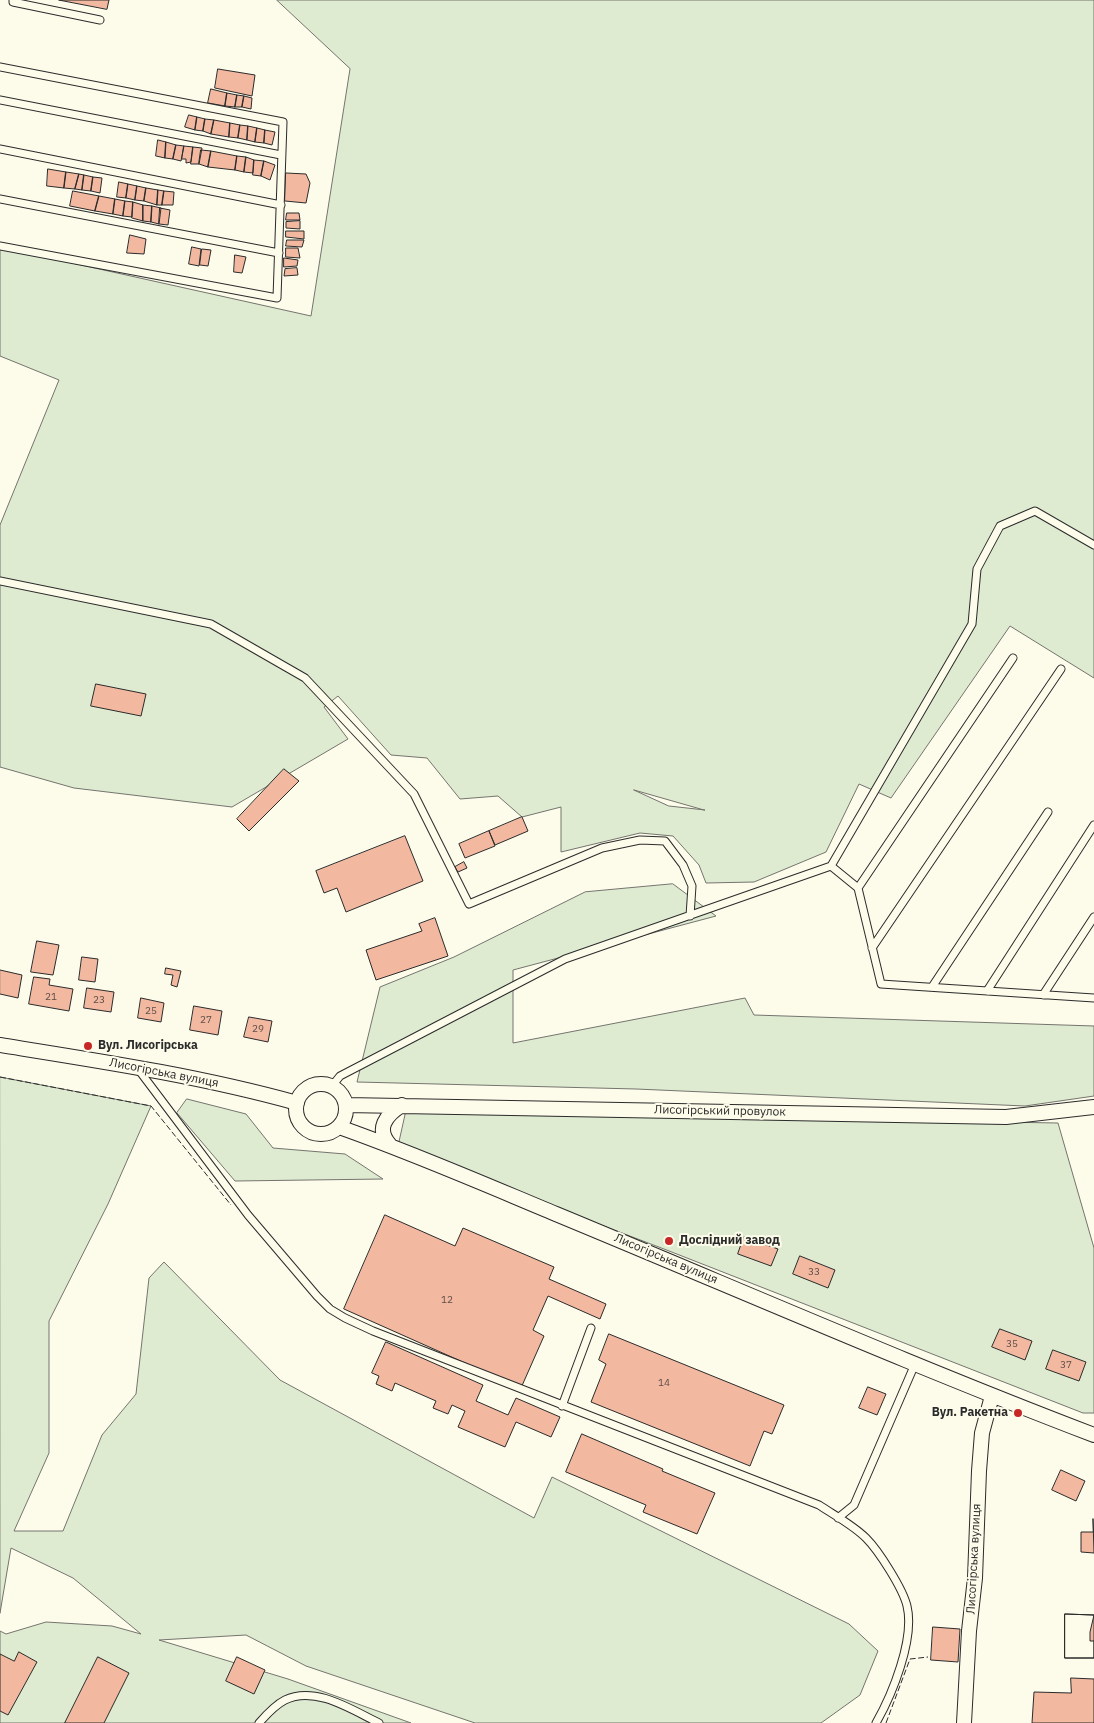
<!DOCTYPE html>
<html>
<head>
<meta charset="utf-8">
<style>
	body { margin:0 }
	canvas { display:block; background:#fdfbea }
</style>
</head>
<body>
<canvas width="1094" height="1723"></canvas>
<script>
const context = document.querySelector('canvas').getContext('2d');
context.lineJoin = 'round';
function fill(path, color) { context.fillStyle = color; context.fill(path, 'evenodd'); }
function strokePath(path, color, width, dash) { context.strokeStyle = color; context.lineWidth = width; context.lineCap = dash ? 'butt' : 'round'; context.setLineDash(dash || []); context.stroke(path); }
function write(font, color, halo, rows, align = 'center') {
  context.font = font + ' "IBM Plex Sans",sans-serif'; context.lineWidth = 4; context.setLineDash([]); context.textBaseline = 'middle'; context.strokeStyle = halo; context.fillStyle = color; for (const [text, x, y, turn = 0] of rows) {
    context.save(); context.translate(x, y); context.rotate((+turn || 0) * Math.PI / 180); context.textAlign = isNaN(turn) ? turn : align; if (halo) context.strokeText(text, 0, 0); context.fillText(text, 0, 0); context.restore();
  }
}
const green = new Path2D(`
	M277,0H1094V678L1010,626L891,798L859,784L826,852L754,882L706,883L699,865L673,836L640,833L561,852V807L522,817L498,796L460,799L427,758L391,755L338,696L324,707L348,739L232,807L74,788L0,767V525L59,380L0,356V247L311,316L350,69ZM634,790L704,810H705L669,806Z
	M673,884L716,916L513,970V1043L745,998L754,1015L1094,1026V1096L1025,1106L636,1089L357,1082L380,987L454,957L585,892Z
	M0,1077L151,1106L108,1204L49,1321V1453L14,1531H63L102,1435L136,1394L149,1278L164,1262L280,1380L534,1518L552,1477L849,1624L878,1651L860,1695L821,1723H475L306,1666L246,1635L159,1640L288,1679L411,1723H0V1631L6,1634L46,1622L112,1626L141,1634L73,1578L11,1548L0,1613Z
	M187,1099L246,1114L273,1148L345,1154L383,1179L235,1181L177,1113Z
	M406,1112L1058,1123L1094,1248V1413H1083L664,1249L398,1148Z`);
fill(green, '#deebd1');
strokePath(green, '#74746e', 1);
const building = new Path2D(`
	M59,0H109L107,9Z
	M218,69L255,75L252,96L215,88Z
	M211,89L227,93L225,106L208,103Z
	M227,93L237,95L235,107L225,106Z
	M237,95L244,96L242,107H235Z
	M244,96L252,98L251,109L242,107Z
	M189,115L197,117L195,130L185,127Z
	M197,117L205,119L203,131L195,130Z
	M205,119L214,120L211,134L203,131Z
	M214,120L230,123L229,137L211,134Z
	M230,123L240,125L238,138L229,137Z
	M240,125L248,126L247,140L238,138Z
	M248,126L257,128L255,142L247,140Z
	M257,128L265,130L264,143L255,142Z
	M265,130L275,132L272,145L264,143Z
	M158,140L166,142L165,158L156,156Z
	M166,142L176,145L173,159L165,158Z
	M176,145L184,146L181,161L173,159Z
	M184,146L193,147L191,162L186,163V159H182Z
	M193,147L202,148L199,164H191Z
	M201,150L211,151L208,167L199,164Z
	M211,151L237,156L235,170L208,167Z
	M237,156L246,157L244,172L235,170Z
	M246,157L254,160L253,173L244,172Z
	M254,160L264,161L261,176L253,175Z
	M264,161L275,165L270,180L261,176Z
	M48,169L66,172L64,188L47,186Z
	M66,172L79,174L75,189L64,188Z
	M286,173L306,174L310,183L306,203L285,201Z
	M79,174L84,175L82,190L75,189Z
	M84,175L93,177L91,191L82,190Z
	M93,177L102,178L100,193L91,191Z
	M119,182L128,184L126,198L117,197Z
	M128,184L137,186L135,200L126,198Z
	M137,186L146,188L144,201L135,200Z
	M146,188L158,190L157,205L144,201Z
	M158,190L164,191L162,205H157Z
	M73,191L99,196L95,211L70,206Z
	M164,191L174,192L173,205H162Z
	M99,196L115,199L113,214L95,211Z
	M115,199L125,201L123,216L113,214Z
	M125,201L133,202L132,217L123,216Z
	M133,202L143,205V221L132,218Z
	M143,205L152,206L151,222L143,221Z
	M152,206L161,208L159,224L151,222Z
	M160,208L170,210L168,225L159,224Z
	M287,213H299L300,220H286Z
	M300,221V229L286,228V222Z
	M286,231H304V239L286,237Z
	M130,235L146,239L144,254L127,253Z
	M287,240H304L302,247L286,246Z
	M192,247L201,249L199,266L189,264Z
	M286,248H298L300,258L286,257Z
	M202,249L211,250L208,266L200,265Z
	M235,255L246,257L242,273L234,272Z
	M284,258L298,260L297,266L284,267Z
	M297,268L298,275L284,276L285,269Z
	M96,684L146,694L141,716L91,706Z
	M284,769L299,781L249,831L237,819Z
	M522,817L528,831L495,845L489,831Z
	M489,831L495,846L465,858L459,844Z
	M405,836L423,881L346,912L337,888L324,893L316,871Z
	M464,862L467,868L458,872L455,867Z
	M435,918L448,956L376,980L366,950L422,931L419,924Z
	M37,941L59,945L53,975L31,972Z
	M82,957L98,959L95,982L79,980Z
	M166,968L181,971L177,987L171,985L173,975L165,974Z
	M0,970L22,975L18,998L0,994Z
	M34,977L50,979L49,985L73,989L69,1011L29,1004Z
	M87,988L114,992L111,1012L84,1008Z
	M141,998L164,1003L161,1022L138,1018Z
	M194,1006L222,1011L218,1035L190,1030Z
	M249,1017L272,1021L268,1042L244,1037Z
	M385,1215L455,1246L463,1228L554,1267L549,1279L606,1304L600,1319L548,1296L533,1330L544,1336L521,1388L344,1309Z
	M744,1237L778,1249L771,1266L738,1254Z
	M800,1256L835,1270L828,1288L793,1274Z
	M1000,1329L1032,1341L1025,1360L992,1347Z
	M609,1334L784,1405L772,1434L764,1431L750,1466L591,1402L606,1364L599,1360Z
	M386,1342L483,1385L476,1401L508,1415L516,1398L560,1417L551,1437L516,1422L505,1447L458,1427L465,1411L452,1405L448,1414L433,1408L436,1401L395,1383L392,1391L376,1384L379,1376L372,1373Z
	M1053,1350L1086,1362L1079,1381L1046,1369Z
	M868,1387L886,1394L877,1415L859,1408Z
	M582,1434L663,1469L662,1471L715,1493L697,1534L643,1512L646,1505L566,1472Z
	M1061,1470L1085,1481L1076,1501L1052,1490Z
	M1093,1519L1094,1553L1081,1552V1532H1093Z
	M1065,1614L1094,1615L1090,1632V1641H1094V1658H1065Z
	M1065,1614L1094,1615V1658H1065Z
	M933,1627L960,1629L958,1662L931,1660Z
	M19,1652L37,1662L8,1715L0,1711V1654L14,1661Z
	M98,1657L129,1673L104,1723H65Z
	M237,1657L265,1670L254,1694L226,1681Z
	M1071,1678L1094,1679V1723H1032L1034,1692L1071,1693Z`);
fill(building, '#f2b8a0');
strokePath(building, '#2b2b2b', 1);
const lane = new Path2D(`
	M13,0V2L100,20
	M0,67L283,122L277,298L0,246
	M0,100L281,155
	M0,149L281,205
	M0,199L279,253
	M0,581L211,624L305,678L414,794L469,904L602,848L640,840L665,841L683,865L692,886L690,916
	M831,866L972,624L977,569L1000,526L1035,511L1094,545
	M858,888L1013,658
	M872,948L1061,669
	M932,987L1048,812
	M987,991L1094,825
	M1043,995L1094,917
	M138,1069L248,1215L317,1296L330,1309L345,1318L373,1331L819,1505C834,1515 853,1525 866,1538C879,1551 903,1589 907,1606C915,1639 892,1695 876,1723
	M332,1086L340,1076L565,959L831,866L858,888L881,984L1094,998
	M562,1406L591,1328
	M838,1518L854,1505L915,1364
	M259,1723C266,1715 275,1705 285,1700C315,1685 352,1710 379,1723`);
const street = new Path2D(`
	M0,1045C100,1061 200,1076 297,1103
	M296 1109a25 25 0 1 1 50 0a25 25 0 1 1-50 0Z
	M346,1105L1006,1117L1094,1107
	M339,1127C413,1153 484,1184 556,1214C735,1288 913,1366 1094,1435
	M390,1145C375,1129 386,1115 402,1105
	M964,1723L969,1631L975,1578L979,1471L982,1433L992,1396`);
strokePath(lane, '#2b2b2b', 9);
strokePath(street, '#2b2b2b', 16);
strokePath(lane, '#fdfbea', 7);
strokePath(street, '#fdfbea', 14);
strokePath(new Path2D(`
	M0,1077L151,1106L231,1205
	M886,1723L910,1659L928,1657`), '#2b2b2b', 1, [6, 2.5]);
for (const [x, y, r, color] of [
	[88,1046,5,"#c62828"],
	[669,1241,5,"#c62828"],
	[1018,1413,5,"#c62828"]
]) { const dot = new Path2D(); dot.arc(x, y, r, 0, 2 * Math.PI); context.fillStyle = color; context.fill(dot); strokePath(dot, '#fdfbea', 2); }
write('10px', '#5d4e48', null, [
	["21",51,997],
	["23",99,1000],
	["25",151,1011],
	["27",206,1020],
	["29",258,1029],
	["33",814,1272],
	["12",447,1300],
	["35",1012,1344],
	["37",1066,1365],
	["14",664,1383]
]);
write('bold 12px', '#2b2b2b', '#fdfbea', [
	["Вул. Лисогірська",98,1046],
	["Дослідний завод",679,1241],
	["Вул. Ракетна",1008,1413,"right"]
], 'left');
write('12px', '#2b2b2b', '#fdfbea', [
	["Лисогірська вулиця",164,1073,11],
	["Лисогірський провулок",720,1111,1],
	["Лисогірська вулиця",666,1259,23],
	["Лисогірська вулиця",974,1559,-87]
]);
</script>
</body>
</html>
